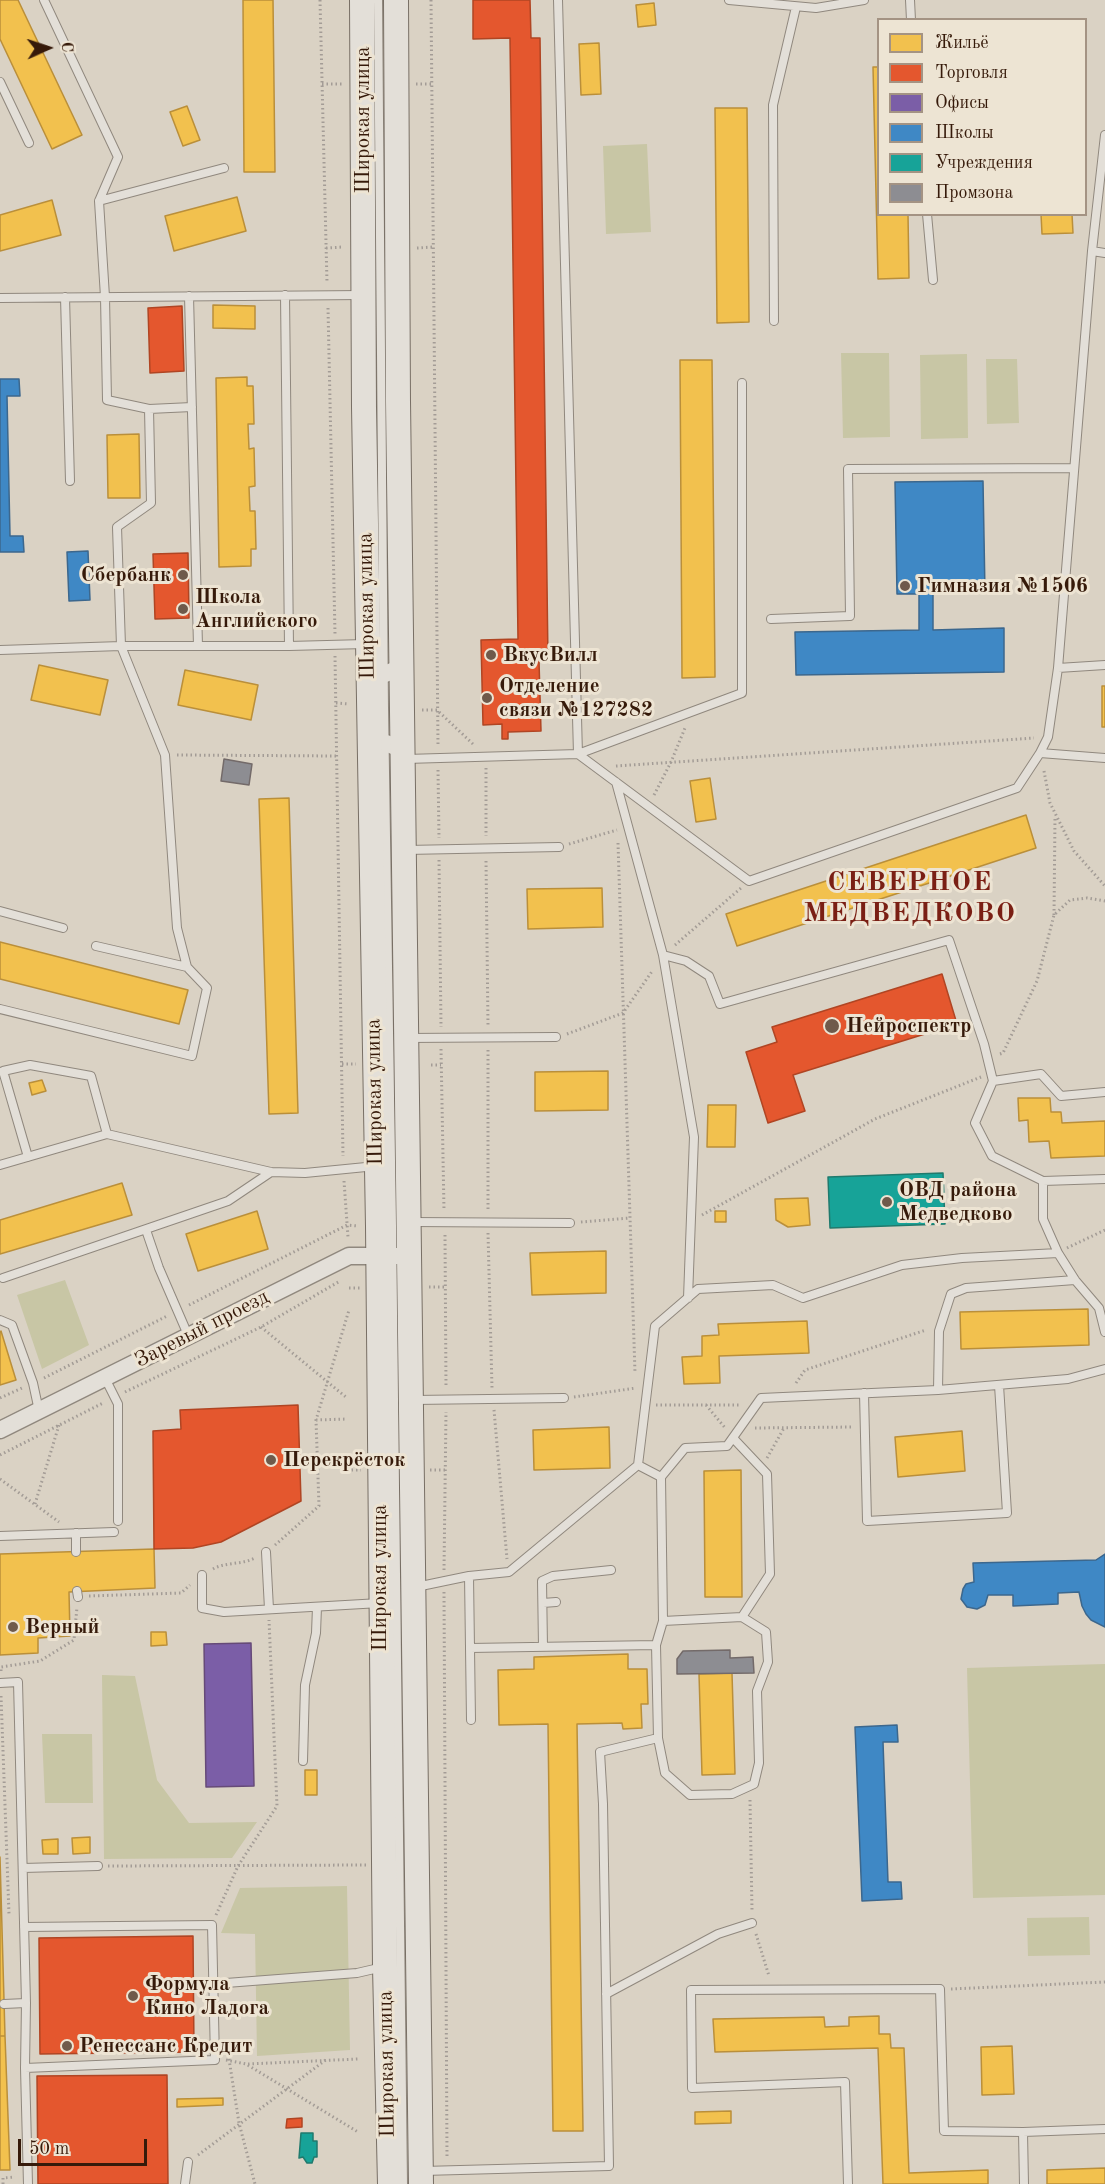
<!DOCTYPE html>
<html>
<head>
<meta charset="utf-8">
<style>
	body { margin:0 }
	#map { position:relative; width:1105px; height:2184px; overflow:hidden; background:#dad2c4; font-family:"Old Standard TT",serif }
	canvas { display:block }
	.legend { position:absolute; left:877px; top:18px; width:210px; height:198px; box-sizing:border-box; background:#ede4d3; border:2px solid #a49383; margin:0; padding:8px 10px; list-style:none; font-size:18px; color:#361a0a }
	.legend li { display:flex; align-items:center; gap:12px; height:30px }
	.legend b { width:30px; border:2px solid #a49383 }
	.north { position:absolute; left:18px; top:18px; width:60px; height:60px; -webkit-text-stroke:4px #ede4d3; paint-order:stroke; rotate:87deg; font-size:16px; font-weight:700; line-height:24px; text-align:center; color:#361a0a }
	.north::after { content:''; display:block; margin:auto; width:21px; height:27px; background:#361a0a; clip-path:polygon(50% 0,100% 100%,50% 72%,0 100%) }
	.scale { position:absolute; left:18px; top:2139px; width:129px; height:27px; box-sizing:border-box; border:3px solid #361a0a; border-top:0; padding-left:8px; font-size:18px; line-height:21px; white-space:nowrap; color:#361a0a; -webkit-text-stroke:4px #ede4d3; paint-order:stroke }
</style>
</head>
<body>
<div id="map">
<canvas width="1105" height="2184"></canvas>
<ul class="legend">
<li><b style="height:16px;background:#f2c14e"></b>Жильё</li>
<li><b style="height:16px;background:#e4572e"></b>Торговля</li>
<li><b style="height:16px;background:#7b5ea7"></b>Офисы</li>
<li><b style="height:16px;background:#3f88c5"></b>Школы</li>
<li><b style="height:16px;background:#17a398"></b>Учреждения</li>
<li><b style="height:16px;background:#8d8d92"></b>Промзона</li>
</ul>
<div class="north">С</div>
<div class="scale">50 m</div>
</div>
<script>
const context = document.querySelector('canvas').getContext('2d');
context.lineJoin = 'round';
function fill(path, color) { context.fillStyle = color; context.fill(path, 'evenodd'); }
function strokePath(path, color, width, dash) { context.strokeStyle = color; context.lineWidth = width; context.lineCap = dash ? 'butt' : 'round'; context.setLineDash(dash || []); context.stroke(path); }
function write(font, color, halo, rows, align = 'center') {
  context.font = font + ' "Old Standard TT",serif'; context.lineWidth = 6; context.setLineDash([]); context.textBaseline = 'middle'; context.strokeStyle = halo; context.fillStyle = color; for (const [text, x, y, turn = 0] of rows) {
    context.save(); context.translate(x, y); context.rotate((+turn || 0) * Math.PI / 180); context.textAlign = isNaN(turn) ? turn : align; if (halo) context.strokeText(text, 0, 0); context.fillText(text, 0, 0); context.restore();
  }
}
fill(new Path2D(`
	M647,144L651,232L606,234L603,146Z
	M841,353H889L890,437L843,438Z
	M967,354L968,438L921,439L920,355Z
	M986,359H1017L1019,423L987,424Z
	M65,1280L89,1345L42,1369L17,1295Z
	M1105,1664V1895L973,1898L967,1668Z
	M102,1675L135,1676L157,1780L189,1823L257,1822L232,1858L104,1859Z
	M42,1734H92L93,1803H45Z
	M347,1886L350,2050L257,2056L255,1934L221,1933L240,1888Z
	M1089,1917L1090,1955L1028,1956L1027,1918Z`), '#c8c6a5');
const homes = new Path2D(`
	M0,0H18L82,135L52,149L0,39Z
	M243,0H273L275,172H244Z
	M654,3L656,25L638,27L636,5Z
	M599,43L601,94L581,95L579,44Z
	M873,67H878V214H908L909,278L878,279Z
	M187,106L200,140L183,146L170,112Z
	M715,108H747L749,322L717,323Z
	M237,197L246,231L174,251L165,216Z
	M52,200L61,235L0,251V215Z
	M1041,214H1072L1073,233L1042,234Z
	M213,305L255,306V329L213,328Z
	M680,360H712L715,677L682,678Z
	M247,377V386H253L254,424H248L249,449L254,448L255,486L249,487L250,511H255L256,549H251V566L219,567L216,378Z
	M139,434L140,498H108L107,435Z
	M39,665L108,680L100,715L31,700Z
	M185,670L258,685L251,720L178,705Z
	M1102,686H1105V727H1102Z
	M710,778L716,819L696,822L690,781Z
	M289,798L298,1113L269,1114L259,799Z
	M1026,815L1036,848L737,946L726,914Z
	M602,888L603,927L528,929L527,889Z
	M0,942L188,990L179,1024L0,979Z
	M608,1071V1110L535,1111V1072Z
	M42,1080L46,1091L32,1095L29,1083Z
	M1018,1098H1050L1051,1112H1061L1062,1123L1105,1121V1156L1051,1158L1049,1141L1029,1142L1028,1120L1019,1121Z
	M708,1105H736L735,1147H707Z
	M122,1183L132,1215L0,1254V1220Z
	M808,1198L810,1225L788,1227L776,1220L775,1199Z
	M257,1211L268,1249L198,1271L186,1234Z
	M715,1211H726V1222H715Z
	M606,1251V1293L532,1295L530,1253Z
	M1088,1309L1089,1345L961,1349L960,1312Z
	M807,1321L809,1353L719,1356L720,1383L684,1384L682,1357L702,1356V1336L719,1335L718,1324Z
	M1,1331L16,1380L0,1385V1332Z
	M609,1427L610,1468L534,1470L533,1430Z
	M962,1431L965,1471L898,1477L895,1437Z
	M741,1470L742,1597H705L704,1471Z
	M154,1549L155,1588L69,1592L70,1636L38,1638V1653L0,1655V1554Z
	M151,1632H166L167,1645L151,1646Z
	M628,1654V1669H647L648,1704H641L642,1728L623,1729L622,1723L577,1724L583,2131H553L548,1724L499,1725L498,1670L534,1669V1657Z
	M732,1673L735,1774L702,1775L699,1674Z
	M305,1770H317V1795H305Z
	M90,1837V1853L73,1854L72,1838Z
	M58,1839V1854H43L42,1840Z
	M0,1857L5,2036H0Z
	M879,2016V2034H890L891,2048H904L909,2173L988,2170V2184H883L878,2048L715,2052L713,2019L824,2017L825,2027L849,2026V2017Z
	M0,2036H5L10,2170H0Z
	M1012,2046L1014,2094L982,2095L981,2047Z
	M223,2098V2105L177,2107V2099Z
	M731,2111V2123L695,2124V2112Z
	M1105,2168V2184H1047V2170Z`);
fill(homes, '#f2c14e');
strokePath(homes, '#ba8f3a', 1.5);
const shops = new Path2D(`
	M473,0H530L531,38H540L548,661H539L541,731L508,732V739H502V724L483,725L481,640L518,639L510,38L473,39Z
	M182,306L184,371L150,373L148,308Z
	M188,553L189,618L155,619L153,554Z
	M942,974L957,1024L793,1075L805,1111L768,1123L746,1052L777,1042L772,1027Z
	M298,1405L301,1501L221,1542L193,1548L154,1549L153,1431L181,1429L180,1410Z
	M193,1936L194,2052L40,2054L39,1938Z
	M167,2075L168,2184H38L37,2076Z
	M302,2118V2127L286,2128L287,2119Z`);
fill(shops, '#e4572e');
strokePath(shops, '#b04523', 1.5);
const offices = new Path2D(`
	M251,1643L254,1786L206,1787L204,1644Z`);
fill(offices, '#7b5ea7');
strokePath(offices, '#664a78', 1.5);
const schools = new Path2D(`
	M0,379H19L20,396H7L10,536H23L24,552H0Z
	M983,481L985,593L933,594V630L1004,628V672L796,675L795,632L919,630V594H897L895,482Z
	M88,551L90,600L69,601L67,552Z
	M1105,1554V1627L1091,1620L1086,1614L1082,1606L1079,1592L1058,1593V1604L1013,1606V1595H988L985,1605L977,1609L967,1607L961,1599L963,1589L966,1584L974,1582L973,1563L1096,1560Z
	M897,1725L898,1742H883L888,1882H901L902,1899L862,1901L855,1727Z`);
fill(schools, '#3f88c5');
strokePath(schools, '#3c678d', 1.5);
const public = new Path2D(`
	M943,1173L945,1224L830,1228L828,1177Z
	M301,2133H313V2141H317V2157H314L312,2163H307L303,2157L299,2158Z`);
fill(public, '#17a398');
strokePath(public, '#207a6d', 1.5);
const industry = new Path2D(`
	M224,759L252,764L249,785L221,781Z
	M730,1650V1658L753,1657L754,1673L677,1674V1659L683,1651Z`);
fill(industry, '#8d8d92');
strokePath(industry, '#736a69', 1.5);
const service = new Path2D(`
	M378,0L384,707L392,1226L403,2184
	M558,0L578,754L749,881L1017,788L1040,753L1105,758
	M729,0L816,8L864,0
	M910,0L911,20
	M0,82L29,143
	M99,201L224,168
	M927,214L933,280
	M1092,251L1105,253
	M285,295L289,646
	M189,296L198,646
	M65,297L70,481
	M0,298L363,295
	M774,321L773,105L796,7
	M149,409L192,407
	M771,619L850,616L848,469L1074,468
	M0,650L121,646H289L365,644
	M1058,668L1105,665
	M1040,753L1048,737L1058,668L1092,251L1105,135
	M406,759L578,754L742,693V383
	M616,782L663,955L686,961L709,976L720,1004L949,940L984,1044L993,1081L975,1123L992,1156L1043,1181L1105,1179
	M406,850L559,847
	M0,911L63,928
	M96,946L187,967
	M663,955L694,1137L688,1298
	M0,1009L192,1056L207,988L187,967L177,928L165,755L121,646L117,527L151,503L149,409L107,400L105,297L99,201L118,157L44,0
	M407,1038L556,1037
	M993,1081L1041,1074L1061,1096L1105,1092
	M28,1157L3,1071L30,1065L91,1076L107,1134
	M0,1165L107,1134L271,1172L305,1173L376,1166
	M412,1222L570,1223
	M146,1230L159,1268L188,1335
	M1058,1253L1075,1280L1099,1308L1105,1332
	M3,1278L228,1201L271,1172
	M1075,1280L966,1288L951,1294L939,1331L938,1390L1068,1379L1105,1369
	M0,1320L12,1325L33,1383L39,1411
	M105,1378L118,1404V1521
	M864,1393L867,1521L1007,1513L999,1385
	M414,1400L564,1398
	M733,1438L767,1474L770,1574L742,1617
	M638,1465L661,1477L685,1448L727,1446L761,1398L938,1390
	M661,1477L663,1621
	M76,1533V1552
	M0,1536L114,1532
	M266,1552L269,1609
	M202,1575V1608L224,1612L380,1603
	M469,1576L471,1720
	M416,1587L469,1576L509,1572L638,1465L655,1326L698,1289L773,1285L803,1298L902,1265L962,1258L1058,1253L1043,1219V1181
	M77,1591L78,1597
	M543,1603L556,1602
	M742,1617L766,1632L768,1662L757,1691L759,1763L754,1784L732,1794L690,1795L665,1773L658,1738L656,1645L663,1621Z
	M543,1647L542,1581L553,1576L611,1570
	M470,1648L656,1645
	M0,1683L18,1682L26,2003L25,2068L215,2060L212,1925L24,1927
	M303,1761L305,1685L316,1633L317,1607
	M23,1868L98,1866
	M213,1984L357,1973L383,1967
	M606,1994L718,1934L752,1923
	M4,2004L26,2003
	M25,2068L28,2184
	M423,2171L609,2166L603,1804L600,1752L658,1738
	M185,2184L188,2162
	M848,2184L845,2082L692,2088L691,1990L940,1989L944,2131L1023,2132
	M1024,2184L1023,2132L1105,2129`);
const minor = new Path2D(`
	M369,659L373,669L385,674L397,669L401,657
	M370,760L374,748L386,743L398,748L403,758
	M0,1430L349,1256H410`);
const secondary = new Path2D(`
	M362,0L364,407L378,1226L385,1967L390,2184
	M396,0L398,401L421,2184`);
strokePath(service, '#90887e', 10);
strokePath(minor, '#90887e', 19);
strokePath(secondary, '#786f65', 26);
strokePath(new Path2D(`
	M320,0L327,283
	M431,0L438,745
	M322,84H343
	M416,84H432
	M326,248L343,247
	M417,248L433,247
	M328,308L335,634
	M335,656L343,1156
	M336,703L349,704
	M422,710H437L474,745
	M177,755L337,756
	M616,766L1034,738
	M486,768V836
	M438,770L439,838
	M1044,771L1050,803L1074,851L1105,886
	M654,795L671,762L685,728
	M618,843L635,1373
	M569,844L617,830
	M439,860L441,1027
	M486,861L488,1025
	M1054,915L1055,817
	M675,945L741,888
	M567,1034L623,1013L653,970
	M441,1049L444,1210
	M488,1050V1211
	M1000,1054L1003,1053L1037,981L1054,915L1070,900L1087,898L1105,901
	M342,1064H356
	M431,1065H441
	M344,1181L348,1237
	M702,1215L875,1119L981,1077
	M581,1222L630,1218
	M488,1233L492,1388
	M445,1235L446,1387
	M1067,1248L1105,1230
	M429,1287H445
	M349,1288H360
	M189,1305L347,1225L358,1226
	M261,1327L347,1398
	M44,1378L167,1316
	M796,1383L805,1370L926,1330
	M125,1392L261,1327L340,1281
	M574,1397L636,1388
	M0,1398L22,1388
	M656,1405H740
	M706,1405L726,1429
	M494,1410L507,1559
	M316,1420L347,1419
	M755,1428L854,1427
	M0,1455L103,1403
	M767,1458L784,1428
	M347,1470H361
	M430,1470H446
	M0,1479L59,1522
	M35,1504L59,1425
	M275,1545L319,1506L316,1420L349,1310
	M213,1569C225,1562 241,1565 255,1558
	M444,1570L446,1412
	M444,1592L447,2158
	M89,1596L181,1593L190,1585
	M1,1671V1667L40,1661L74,1640L77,1607
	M1,1696L9,1914
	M750,1800L752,1910
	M108,1866L366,1865
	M216,1915L238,1866L277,1806L269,1620
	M756,1934L769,1976
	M951,1989L1105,1982
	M229,2059L239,2123L255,2184
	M226,2060L246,2064L358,2132
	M248,2064L358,2059
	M198,2155L327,2059
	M3,2184V2178L15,2177`), '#a39c96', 3, [1.5, 3]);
strokePath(service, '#e3dfd8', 8);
strokePath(minor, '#e3dfd8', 16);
strokePath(secondary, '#e3dfd8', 24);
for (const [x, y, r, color] of [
	[183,575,6,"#6f5a4b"],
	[905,586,6,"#6f5a4b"],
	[183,609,6,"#6f5a4b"],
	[491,655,6,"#6f5a4b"],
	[487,698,6,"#6f5a4b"],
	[832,1026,8,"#6f5a4b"],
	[887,1202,6,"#6f5a4b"],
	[271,1460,6,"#6f5a4b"],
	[13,1627,6,"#6f5a4b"],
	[133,1996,6,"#6f5a4b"],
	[67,2046,6,"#6f5a4b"]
]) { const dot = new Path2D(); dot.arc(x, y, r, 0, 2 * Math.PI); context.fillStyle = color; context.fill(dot); strokePath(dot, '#ede4d3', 2); }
write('21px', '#361a0a', '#ede4d3', [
	["Широкая улица",363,120,-90],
	["Широкая улица",367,606,-91],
	["Широкая улица",375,1092,-91],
	["Заревый проезд",202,1329,-27],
	["Широкая улица",380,1578,-90],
	["Широкая улица",387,2064,-91]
]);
write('bold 21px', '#361a0a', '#ede4d3', [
	["Сбербанк",171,575,"right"],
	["Гимназия №1506",917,586],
	["Школа",195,597],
	["Английского",195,621],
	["ВкусВилл",503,655],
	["Отделение",499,686],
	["связи №127282",499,710],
	["Нейроcпектр",846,1026],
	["ОВД района",899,1190],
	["Медведково",899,1214],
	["Перекрёсток",283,1460],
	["Верный",25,1627],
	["Формула",145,1984],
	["Кино Ладога",145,2008],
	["Ренессанс Кредит",79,2046]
], 'left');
context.letterSpacing = '1.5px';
write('bold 27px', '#7a1f14', '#ede4d3', [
	["СЕВЕРНОЕ",910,883],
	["МЕДВЕДКОВО",910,914]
]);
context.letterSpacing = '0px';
</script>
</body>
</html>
